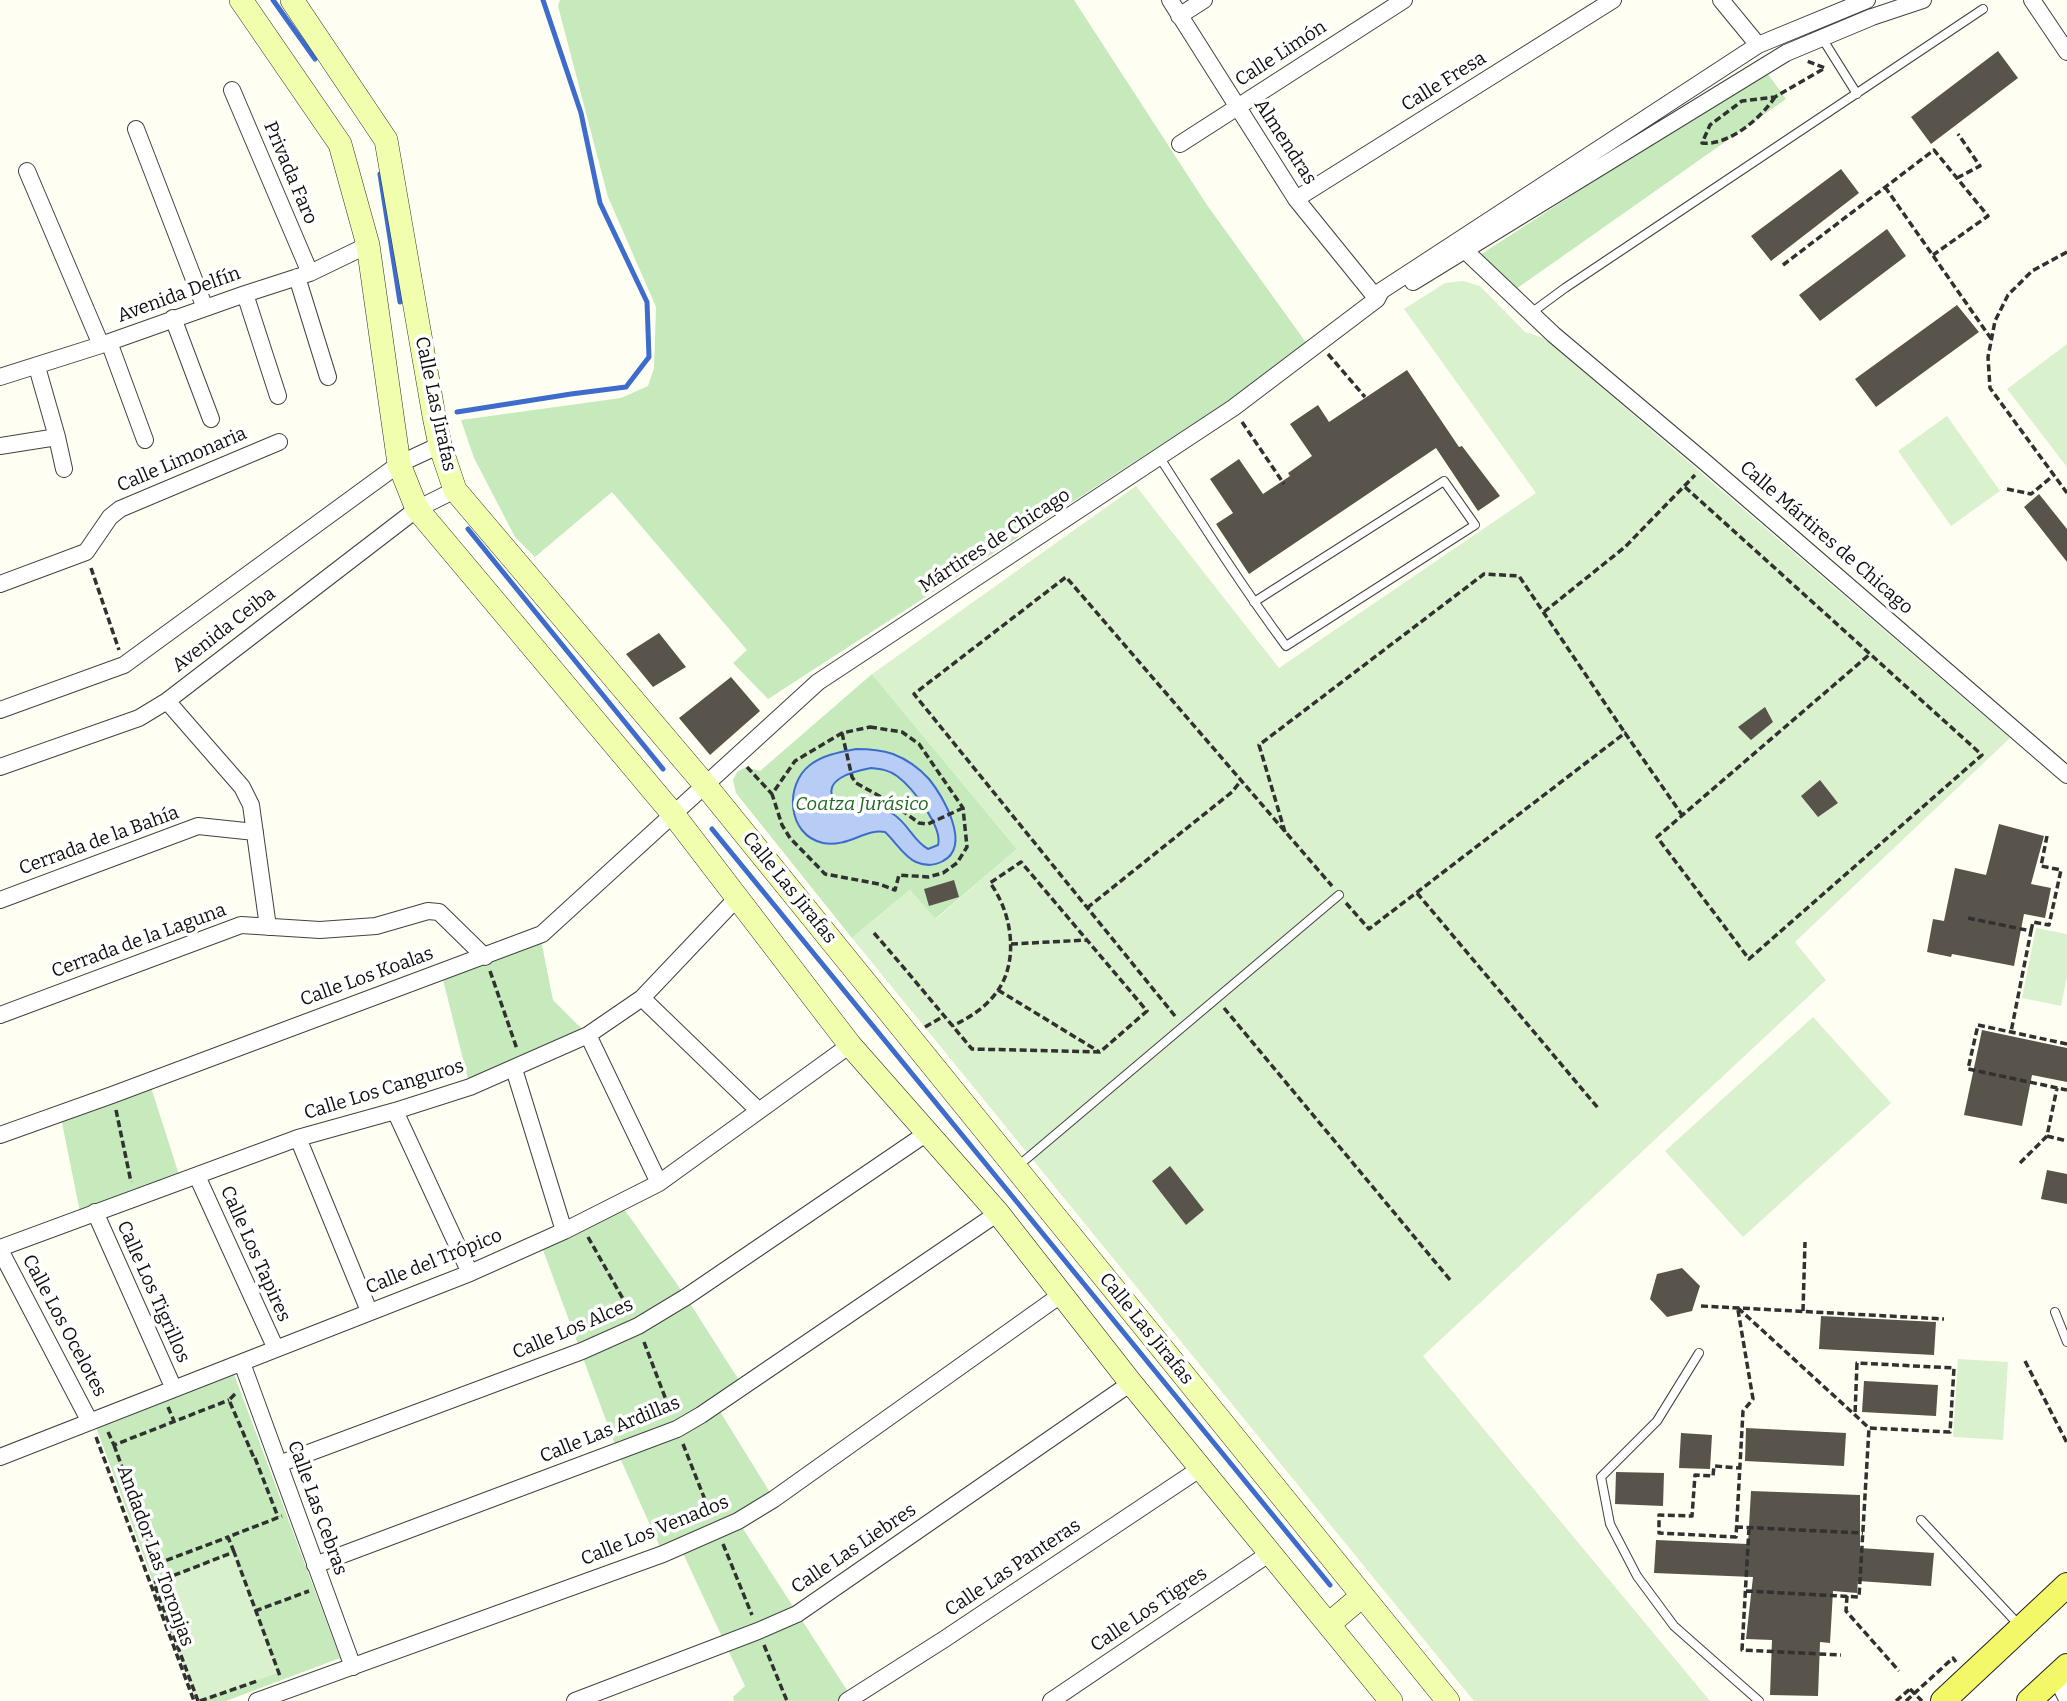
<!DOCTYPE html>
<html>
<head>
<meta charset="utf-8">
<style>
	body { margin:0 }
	canvas { display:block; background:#fefff2 }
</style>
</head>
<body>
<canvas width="2067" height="1701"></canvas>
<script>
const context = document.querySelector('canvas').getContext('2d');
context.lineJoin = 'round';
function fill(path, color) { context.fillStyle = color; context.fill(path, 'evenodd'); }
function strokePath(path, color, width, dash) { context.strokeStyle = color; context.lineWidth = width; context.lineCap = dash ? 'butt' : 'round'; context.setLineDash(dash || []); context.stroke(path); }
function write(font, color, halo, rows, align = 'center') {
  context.font = font + ' Bitter,serif'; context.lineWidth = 7; context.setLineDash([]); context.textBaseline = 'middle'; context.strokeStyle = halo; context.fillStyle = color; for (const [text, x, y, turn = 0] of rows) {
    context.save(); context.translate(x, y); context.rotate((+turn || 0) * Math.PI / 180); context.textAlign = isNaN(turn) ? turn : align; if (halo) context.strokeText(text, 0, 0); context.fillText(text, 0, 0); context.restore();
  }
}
fill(new Path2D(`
	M560,0H1074L1207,205L1310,348L768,699L733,663L747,650L612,492L535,557L515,537L474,458L461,420L621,398L648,386L654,368L656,307L608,197L558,6Z
	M1765,70L1786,99L1516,289L1480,255Z
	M872,674L1017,849L935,919L910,890L852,938L736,793L733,780L737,772L746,767L760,771Z
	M540,935L553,1000L588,1035L470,1087L441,972Z
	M149,1081L181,1181L81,1217L60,1113Z
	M620,1203L686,1297L742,1385L716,1405L774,1499L738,1521L852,1698L847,1701H734L733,1697L745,1686L680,1547L663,1554L620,1458L540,1242Z
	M234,1374L340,1658L226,1701H197L96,1427Z`), '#c6eabb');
fill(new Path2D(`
	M1463,281L1480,286L1525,332L1544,338L2010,738L1795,942L1826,980L1423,1356L1710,1701H1474L852,938L910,890L936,919L1017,849L872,674L1136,486L1279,668L1536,493L1404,309L1445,283Z
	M2067,344V467L2007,389Z
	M1947,416L2000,491L1951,526L1898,451Z
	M2036,928L2067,934V977L2061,1006L2022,998Z
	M1813,1017L1891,1103L1743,1237L1665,1151Z
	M1958,1359L2008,1362L2003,1440L1953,1437Z
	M234,1552L278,1673L198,1701L154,1583Z`), '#daf1cd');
const water = new Path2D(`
	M856,749C869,749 881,750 893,754C906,759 920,769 929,779C943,796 972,846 943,861C934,866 925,866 916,862C904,857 895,841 885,832C866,828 847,848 823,843C787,835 784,785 810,765C823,755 840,752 856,749ZM871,768C881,769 889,770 897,776C912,787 943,827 938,845L928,849C913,841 908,823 893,814C886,810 879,808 872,807C861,807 842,814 835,802C820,779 855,771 871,768Z`);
fill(water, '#b7cdf6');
strokePath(water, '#3e6ccd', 2);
strokePath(new Path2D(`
	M273,0L315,59
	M380,174L400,302
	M457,412L571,394L626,387L649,357L647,302L600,203L581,113L543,0
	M468,529L663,769
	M712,829L1330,1585`), '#3e6ccd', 5);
fill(new Path2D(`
	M1998,51L2018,78L1931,144L1911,117Z
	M1841,169L1859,193L1771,261L1751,236Z
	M1887,229L1906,256L1820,321L1799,295Z
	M1957,305L1979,332L1876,407L1855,379Z
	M1407,370L1459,447L1462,446L1500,496L1478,511L1436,448L1249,574L1216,524L1233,513L1210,479L1239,459L1263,494L1290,476L1288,473L1312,456L1290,424L1318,405L1329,422Z
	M2039,494L2067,529V562L2024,507Z
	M659,633L686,667L653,687L626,654Z
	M731,677L760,711L710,755L679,718Z
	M1765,707L1773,722L1751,740L1738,727Z
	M1820,780L1838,803L1818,817L1801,796Z
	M1999,824L2044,836L2031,884L2051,888L2045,918L2024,914L2014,966L1952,954L1951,957L1927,952L1933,919L1944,921L1955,868L1986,875Z
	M954,880L959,897L929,906L924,889Z
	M1982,1030L2067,1048V1082L2032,1075L2022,1126L1964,1115Z
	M1170,1166L1204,1210L1186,1225L1152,1181Z
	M2047,1170L2067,1174V1204L2041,1199Z
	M1682,1268L1700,1286L1692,1311L1667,1317L1650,1299L1657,1274Z
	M1821,1316L1936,1322L1934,1355L1819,1349Z
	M1864,1381L1938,1385L1936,1416L1862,1412Z
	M1746,1428L1846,1433L1844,1466L1745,1461Z
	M1681,1433L1712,1435L1710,1469L1679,1468Z
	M1616,1472L1664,1473L1663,1506L1615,1504Z
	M1751,1491L1860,1495V1548L1934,1553L1931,1586L1858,1581L1857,1593L1833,1591L1830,1643L1820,1642L1818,1696L1770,1695L1772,1640L1746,1639L1753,1577L1654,1573L1656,1540L1748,1544Z`), '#58544c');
const service = new Path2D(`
	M1822,38L1857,94
	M1531,313L1565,288L1983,9
	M1160,458C1201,522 1241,585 1286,646L1475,525L1444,481L1254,602
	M1018,1166L1339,895
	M2055,1312L2067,1342
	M1699,1353L1657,1421L1601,1477L1610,1524L1637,1576L1674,1626L1759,1701
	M1921,1520L2019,1625`);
const minor = new Path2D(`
	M1170,0L1296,199L1377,299
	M1721,0L1758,45
	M2032,0L2067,52
	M1179,16L1204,0
	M232,90L310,273
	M136,129L205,308
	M1180,144L1404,0
	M27,171L101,345
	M1296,199L1613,0
	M1456,242L1554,335L1706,463L2067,775
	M297,277L328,377
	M1413,282L1786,53L1872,17L1923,0
	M245,294L278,396
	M173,318L211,419
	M109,342L145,440
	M37,367L57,437L64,469
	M0,377L101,345L245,294L310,273L368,245
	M0,446L57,437
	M0,584L86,552L110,517L120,509L279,442
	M167,701L242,787L251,805L268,927
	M0,710L124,665L399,464L440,445
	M0,767L139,718L167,701L417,509L455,490
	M0,900L198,826L255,832
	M642,998L758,1110
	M0,1015L241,925L320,930L376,926L428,911L439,912L485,957
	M588,1035L659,1183
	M514,1069L564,1231
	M395,1111L470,1273
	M0,1135L112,1095L542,934L818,682L1233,408L1377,299L1381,291L1758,45L1867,0
	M298,1138L369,1311
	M197,1176L276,1349
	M95,1212L174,1389
	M0,1248L298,1138L395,1111L470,1087L588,1035L642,998L736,899
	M0,1250L90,1422
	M242,1363L353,1667
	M0,1457L470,1273L564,1231L659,1183L850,1045
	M279,1464L582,1351L638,1326L686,1297L927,1133
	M315,1565L677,1429L701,1415L998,1213
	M2056,1677L2067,1699
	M257,1701L663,1554L738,1521L774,1499L1062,1294
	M575,1701L758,1631L797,1614L1131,1383
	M847,1701L943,1640L1201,1468
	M1051,1701L1270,1553`);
const secondary = new Path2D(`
	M241,0L340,144L368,245L399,464L417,509L673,814L850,1045L998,1213L1131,1383L1391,1701
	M292,0L386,140L434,416L440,445L455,490L706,786L1448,1701
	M1329,1624L1362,1596`);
const primary = new Path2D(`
	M1943,1701L2067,1585
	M2029,1701L2067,1666`);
strokePath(service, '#424242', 10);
strokePath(minor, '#424242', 18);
strokePath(secondary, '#313131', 24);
strokePath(primary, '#202020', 26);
strokePath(new Path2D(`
	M1775,97C1761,118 1729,146 1702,143L1710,125L1742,101L1775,97L1825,68L1807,61
	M1957,178L1980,166L1958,134
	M1885,187L1992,340
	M2067,252L2032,271L2008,295L1995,321L1988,357L1990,388L2067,493
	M1783,265L1934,150L1988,216L1933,255
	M1328,354L1365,397
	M1242,422L1284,484
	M1685,487L1982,755L1749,959L1657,837L1870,654
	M2007,489L2031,494L2054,475
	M91,568L119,650
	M1544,612L1625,547L1695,475
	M870,727L902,732L919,744L963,808L967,847L957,863L943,873L928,877L899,875L895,890L879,884L825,874L790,838L782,825L772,794L795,761L842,733Z
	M842,733L852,777L856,783L892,803L919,823L928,824L963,808
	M747,767L772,794
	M1285,832L1259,745L1484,574L1519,576L1625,733
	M1417,893L1598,1108
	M1346,903L1369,929L1625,733L1682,815
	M1087,908L1232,792L1240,782
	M1968,918L2031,931L2011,1032
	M2031,931L2033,922L2049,925L2061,870L2041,866L2047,836
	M874,933C907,971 939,1010 972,1049L1100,1052L1147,1011L1021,862L990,883C1012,912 1020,962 996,993C985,1008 969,1018 952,1026
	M1011,944L1087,940
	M490,971L517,1049
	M998,990L1098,1051
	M1224,1008L1451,1281
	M1175,1016L914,694L1066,577L1332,886
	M925,1027L944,1016
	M2067,1044L1978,1025L1968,1069L2067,1090
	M116,1110L131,1182
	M2047,1136L2067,1141
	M2020,1163L2047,1136L2057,1088
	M588,1237L631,1313
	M1701,1306L1944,1319
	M1738,1308L1855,1415L1869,1428L1950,1432L1954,1368L1857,1363L1855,1415
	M1738,1310L1753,1399L1743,1411L1736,1537L1659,1533V1515L1692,1516L1695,1475L1713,1476L1714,1466L1740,1468
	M1803,1311L1805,1242
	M644,1342L671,1413
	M2025,1361L2067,1443
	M235,1394L229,1400L254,1458
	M168,1407L174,1421
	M108,1432L114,1445L229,1400
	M96,1437L194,1701
	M683,1444L711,1515
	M114,1445L157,1564L228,1537
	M255,1458L278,1517
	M1736,1527L1863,1533
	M1749,1528L1742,1650L1841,1655
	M723,1544L752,1615
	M234,1552L228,1537L282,1516
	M1746,1591L1859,1597L1869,1428
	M1847,1596L1846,1611L1899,1671
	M255,1611L309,1591
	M764,1645L787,1701
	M198,1701L154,1583L234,1552L280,1676
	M200,1701L257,1681
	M1896,1701L1910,1689
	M1906,1701L1953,1658L1956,1662`), '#313131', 3.5, [7, 3.5]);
strokePath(service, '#fff', 8);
strokePath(minor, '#fff', 16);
strokePath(secondary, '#f1fead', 23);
strokePath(primary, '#f3f869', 24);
strokePath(new Path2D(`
	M1910,1689L1922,1701`), '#313131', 3.5, [7, 3.5]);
write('19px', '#0f0f0f', '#fff', [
	["Calle Limón",1281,54,-33],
	["Calle Fresa",1444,82,-32],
	["Almendras",1285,142,57],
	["Privada Faro",290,173,67],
	["Avenida Delfín",179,295,-20],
	["Calle Las Jirafas",435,404,78],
	["Calle Limonaria",182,460,-23],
	["Calle Mártires de Chicago",1826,538,41],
	["Mártires de Chicago",995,541,-33],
	["Avenida Ceiba",224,630,-38],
	["Cerrada de la Bahía",99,841,-20],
	["Calle Las Jirafas",789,888,51],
	["Cerrada de la Laguna",139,941,-20],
	["Calle Los Koalas",367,977,-20],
	["Calle Los Canguros",384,1090,-17],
	["Calle Los Tapires",255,1254,66],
	["Calle del Trópico",434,1262,-22],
	["Calle Los Tigrillos",153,1292,66],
	["Calle Los Ocelotes",64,1326,62],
	["Calle Los Alces",573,1329,-23],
	["Calle Las Jirafas",1146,1329,51],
	["Calle Las Ardillas",610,1430,-22],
	["Calle Las Cebras",317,1508,70],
	["Calle Los Venados",655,1531,-22],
	["Calle Las Liebres",854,1549,-34],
	["Andador Las Toronjas",155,1556,70],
	["Calle Las Panteras",1013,1568,-34],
	["Calle Los Tigres",1149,1610,-34]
]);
write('italic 19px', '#1f6824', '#fff', [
	["Coatza Jurásico",862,805]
]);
</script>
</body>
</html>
